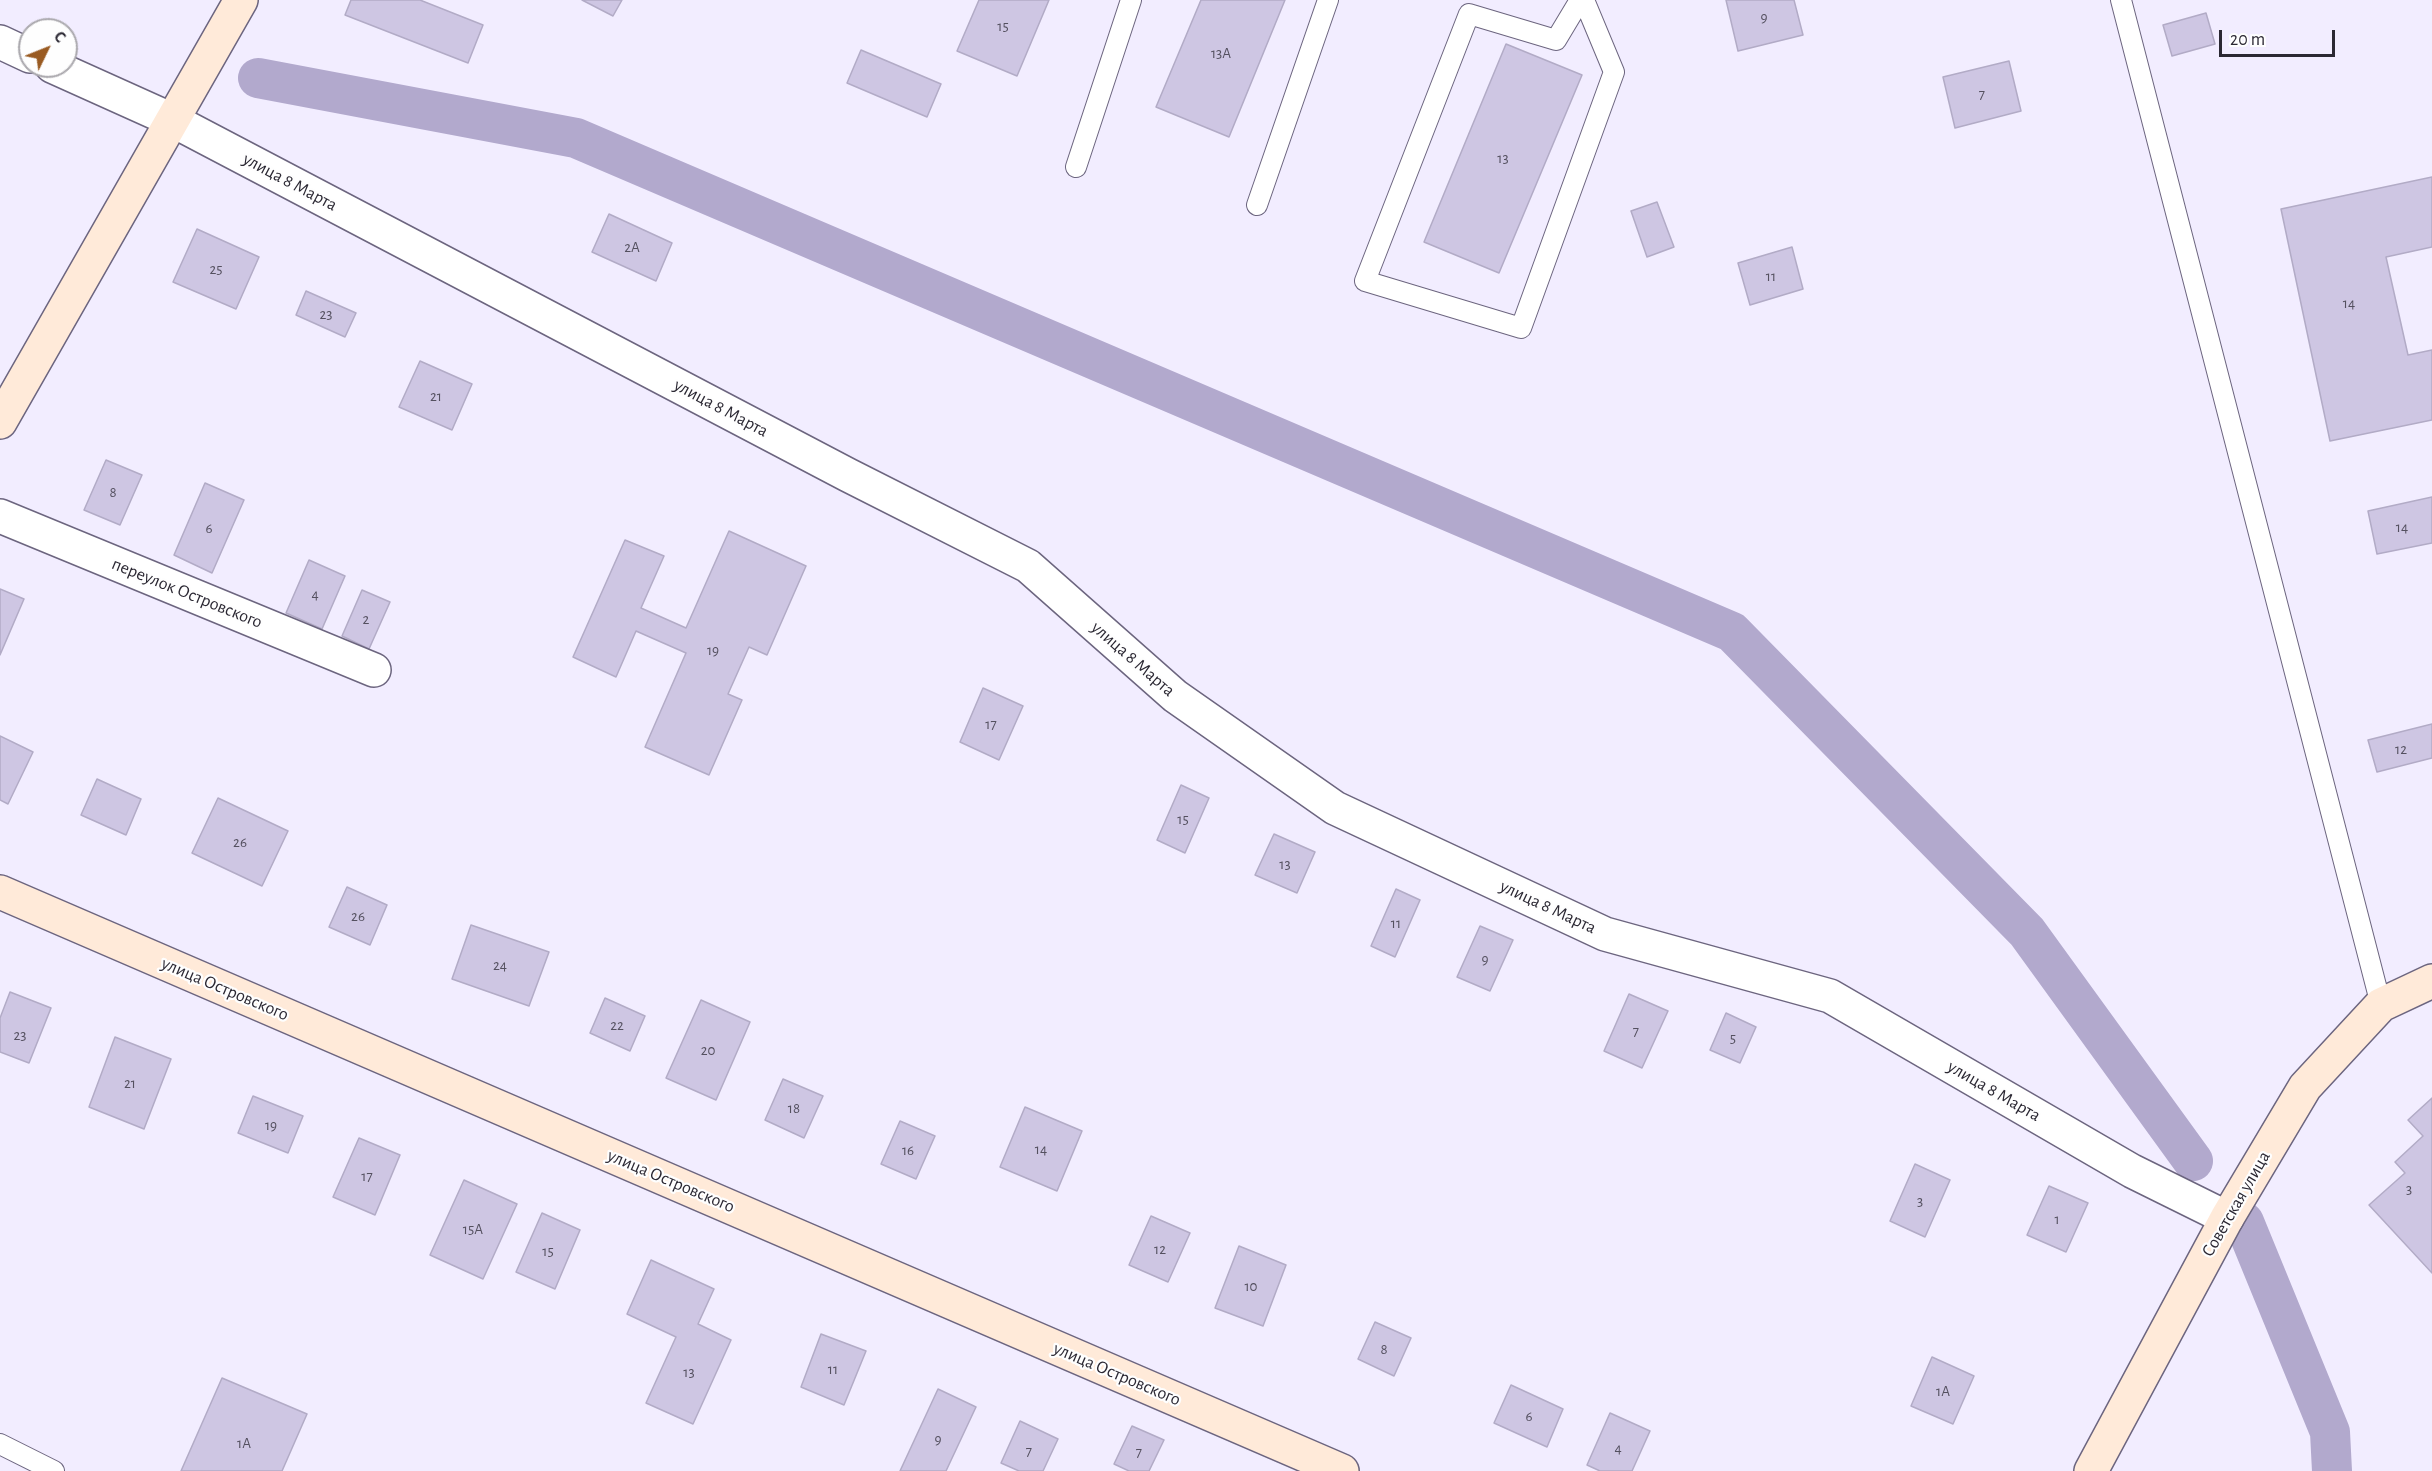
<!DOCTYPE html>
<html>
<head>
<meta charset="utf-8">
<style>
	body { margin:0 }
	#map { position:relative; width:2432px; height:1471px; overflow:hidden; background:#f2edff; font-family:"Alegreya Sans",sans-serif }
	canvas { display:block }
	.north { position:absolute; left:18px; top:18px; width:60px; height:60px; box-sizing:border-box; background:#fefefe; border:2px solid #aaa8ad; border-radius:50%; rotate:47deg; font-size:16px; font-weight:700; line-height:24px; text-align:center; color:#2b2833 }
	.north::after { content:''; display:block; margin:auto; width:21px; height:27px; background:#995a21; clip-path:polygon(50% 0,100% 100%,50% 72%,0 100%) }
	.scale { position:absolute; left:2219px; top:30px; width:116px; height:27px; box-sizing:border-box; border:3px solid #2b2833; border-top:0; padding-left:8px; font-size:18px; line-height:21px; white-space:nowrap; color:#2b2833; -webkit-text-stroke:4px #fefefe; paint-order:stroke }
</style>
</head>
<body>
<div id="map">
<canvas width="2432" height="1471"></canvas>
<div class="north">С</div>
<div class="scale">20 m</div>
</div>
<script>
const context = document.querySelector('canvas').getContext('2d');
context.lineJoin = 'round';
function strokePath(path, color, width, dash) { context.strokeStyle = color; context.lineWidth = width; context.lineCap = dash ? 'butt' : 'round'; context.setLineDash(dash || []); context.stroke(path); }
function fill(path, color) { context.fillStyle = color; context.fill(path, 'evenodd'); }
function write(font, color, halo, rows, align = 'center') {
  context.font = font + ' "Alegreya Sans",sans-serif'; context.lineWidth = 4.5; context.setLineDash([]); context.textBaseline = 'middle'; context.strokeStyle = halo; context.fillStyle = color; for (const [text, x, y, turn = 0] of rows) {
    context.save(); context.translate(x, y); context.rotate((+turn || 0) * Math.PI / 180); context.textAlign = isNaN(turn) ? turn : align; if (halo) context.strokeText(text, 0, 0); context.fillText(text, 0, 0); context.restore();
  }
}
strokePath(new Path2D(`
	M258,78L576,138L1732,632L2027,932L2193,1161
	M2244,1222L2330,1432L2332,1471`), '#b2a9cd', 40);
const building = new Path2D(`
	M351,0H420L483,25L468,63L345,15Z
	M582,0H622L613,16Z
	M979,0H1049L1017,76L957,51Z
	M1201,0H1285L1229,137L1156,107Z
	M1726,0H1794L1803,35L1738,51Z
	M2206,13L2215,44L2172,56L2163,25Z
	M1506,44L1582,75L1499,273L1424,242Z
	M861,50L941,84L927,117L847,83Z
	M2009,61L2021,111L1955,128L1943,77Z
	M2432,177V247L2386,257L2408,355L2432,350V420L2330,441L2281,209Z
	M1657,202L1674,247L1647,257L1631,211Z
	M609,214L672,243L656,281L592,252Z
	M197,229L259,257L236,309L173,282Z
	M1792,247L1803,289L1750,305L1738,263Z
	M306,291L356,313L345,337L296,315Z
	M420,361L472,384L452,430L399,407Z
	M106,460L142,475L120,525L84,510Z
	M205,483L244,500L212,573L174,555Z
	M2432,497V543L2377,554L2368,511Z
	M729,531L806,566L767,655L749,647L728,694L742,700L709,775L645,747L686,653L636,631L616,677L573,657L625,540L664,556L641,608L686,628Z
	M309,560L345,576L322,629L286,613Z
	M0,589L24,599L0,655Z
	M362,590L390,602L369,649L342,636Z
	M983,688L1023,706L999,760L960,742Z
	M2432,724V758L2377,772L2368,740Z
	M0,736L33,752L8,804L0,800Z
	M97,779L141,799L126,835L81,815Z
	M1181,785L1209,798L1185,853L1157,840Z
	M218,798L288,831L262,886L192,853Z
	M1274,834L1315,852L1297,893L1255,875Z
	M347,887L387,905L370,945L329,927Z
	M1396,889L1420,900L1395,957L1371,946Z
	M471,925L549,952L529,1006L452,979Z
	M1480,926L1513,940L1490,991L1457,977Z
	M10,992L51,1008L29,1063L0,1052V1018Z
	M1629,994L1668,1011L1642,1068L1604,1051Z
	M605,998L645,1016L630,1051L590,1033Z
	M701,1000L750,1022L716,1100L666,1078Z
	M1726,1013L1756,1027L1740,1063L1710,1050Z
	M115,1037L171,1059L144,1129L89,1107Z
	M783,1079L823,1096L804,1138L765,1120Z
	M253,1096L303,1116L288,1153L238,1133Z
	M2432,1098V1273L2369,1205L2405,1173L2395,1162L2423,1136L2408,1120Z
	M1025,1107L1082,1131L1057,1191L1000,1167Z
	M900,1121L935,1136L916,1179L881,1164Z
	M359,1138L400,1155L375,1215L333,1197Z
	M1915,1164L1950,1180L1925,1237L1890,1221Z
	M464,1180L517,1204L483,1279L430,1255Z
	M2049,1186L2088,1203L2066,1252L2027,1235Z
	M542,1213L580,1230L555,1289L516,1272Z
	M1151,1216L1190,1233L1168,1282L1129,1265Z
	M1239,1246L1286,1265L1263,1326L1215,1308Z
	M651,1260L714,1289L698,1324L731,1340L693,1424L646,1403L676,1337L627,1314Z
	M1375,1322L1411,1338L1394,1376L1358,1359Z
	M821,1334L866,1351L844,1405L801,1387Z
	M1932,1357L1974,1376L1953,1424L1911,1406Z
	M222,1378L307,1414L282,1471H181Z
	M1511,1385L1563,1409L1547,1447L1494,1423Z
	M938,1389L976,1407L946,1471H900Z
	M1610,1413L1650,1431L1632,1471H1600L1587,1465Z
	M1020,1421L1058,1439L1043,1471H1019L1001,1463Z
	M1132,1426L1164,1440L1149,1471H1129L1114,1464Z`);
fill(building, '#cec6e3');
strokePath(building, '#b2abc6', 1.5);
const lane = new Path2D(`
	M1580,0L1556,40L1469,14L1365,281L1521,328L1614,72L1584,0
	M2121,0L2381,1005
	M1076,167L1131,0
	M1257,205L1328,0
	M0,1444L54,1471`);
const street = new Path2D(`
	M0,42L30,56
	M52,66L172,120L848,475L1028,566L1175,696L1335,808L1605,934L1830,996L2132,1171L2227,1218
	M0,516L374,670`);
const secondary = new Path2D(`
	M0,422L241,0
	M0,892L1342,1471
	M2091,1471L2227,1218L2305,1087L2381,1005L2432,981`);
strokePath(lane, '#6c657f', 22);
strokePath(street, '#6c657f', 36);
strokePath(secondary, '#6c657f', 36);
strokePath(lane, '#fff', 20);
strokePath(street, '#fff', 33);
strokePath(secondary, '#ffead9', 33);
write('15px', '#54505f', null, [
	["9",1764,17],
	["15",1003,26],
	["13А",1221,53],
	["7",1982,94],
	["13",1503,158],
	["2А",632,247],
	["25",216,269],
	["11",1771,276],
	["14",2349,303],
	["23",326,314],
	["21",436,396],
	["8",113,492],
	["14",2402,527],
	["6",209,528],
	["4",315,594],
	["2",366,619],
	["19",713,650],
	["17",991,724],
	["12",2401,749],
	["15",1183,819],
	["26",240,842],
	["13",1285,864],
	["26",358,916],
	["11",1396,923],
	["9",1485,959],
	["24",500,965],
	["22",617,1025],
	["7",1636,1031],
	["23",20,1035],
	["5",1733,1038],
	["20",708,1050],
	["21",130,1083],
	["18",794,1108],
	["19",271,1125],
	["14",1041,1149],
	["16",908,1150],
	["17",367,1176],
	["3",2409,1189],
	["3",1920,1201],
	["1",2057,1219],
	["15А",473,1229],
	["12",1160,1249],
	["15",548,1251],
	["10",1251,1286],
	["8",1384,1349],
	["11",833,1369],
	["13",689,1372],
	["1А",1943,1391],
	["6",1529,1416],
	["9",938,1439],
	["1А",244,1443],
	["4",1618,1448],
	["7",1029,1451],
	["7",1139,1452]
]);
write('18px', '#2b2833', '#fefefe', [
	["улица 8 Марта",290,182,28],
	["улица 8 Марта",721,408,28],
	["переулок Островского",187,593,22],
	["улица 8 Марта",1133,659,41],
	["улица 8 Марта",1548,907,25],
	["улица Островского",225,989,23],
	["улица 8 Марта",1994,1091,30],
	["улица Островского",671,1181,23],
	["Советская улица",2236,1204,-60],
	["улица Островского",1117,1374,23]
]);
</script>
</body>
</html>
